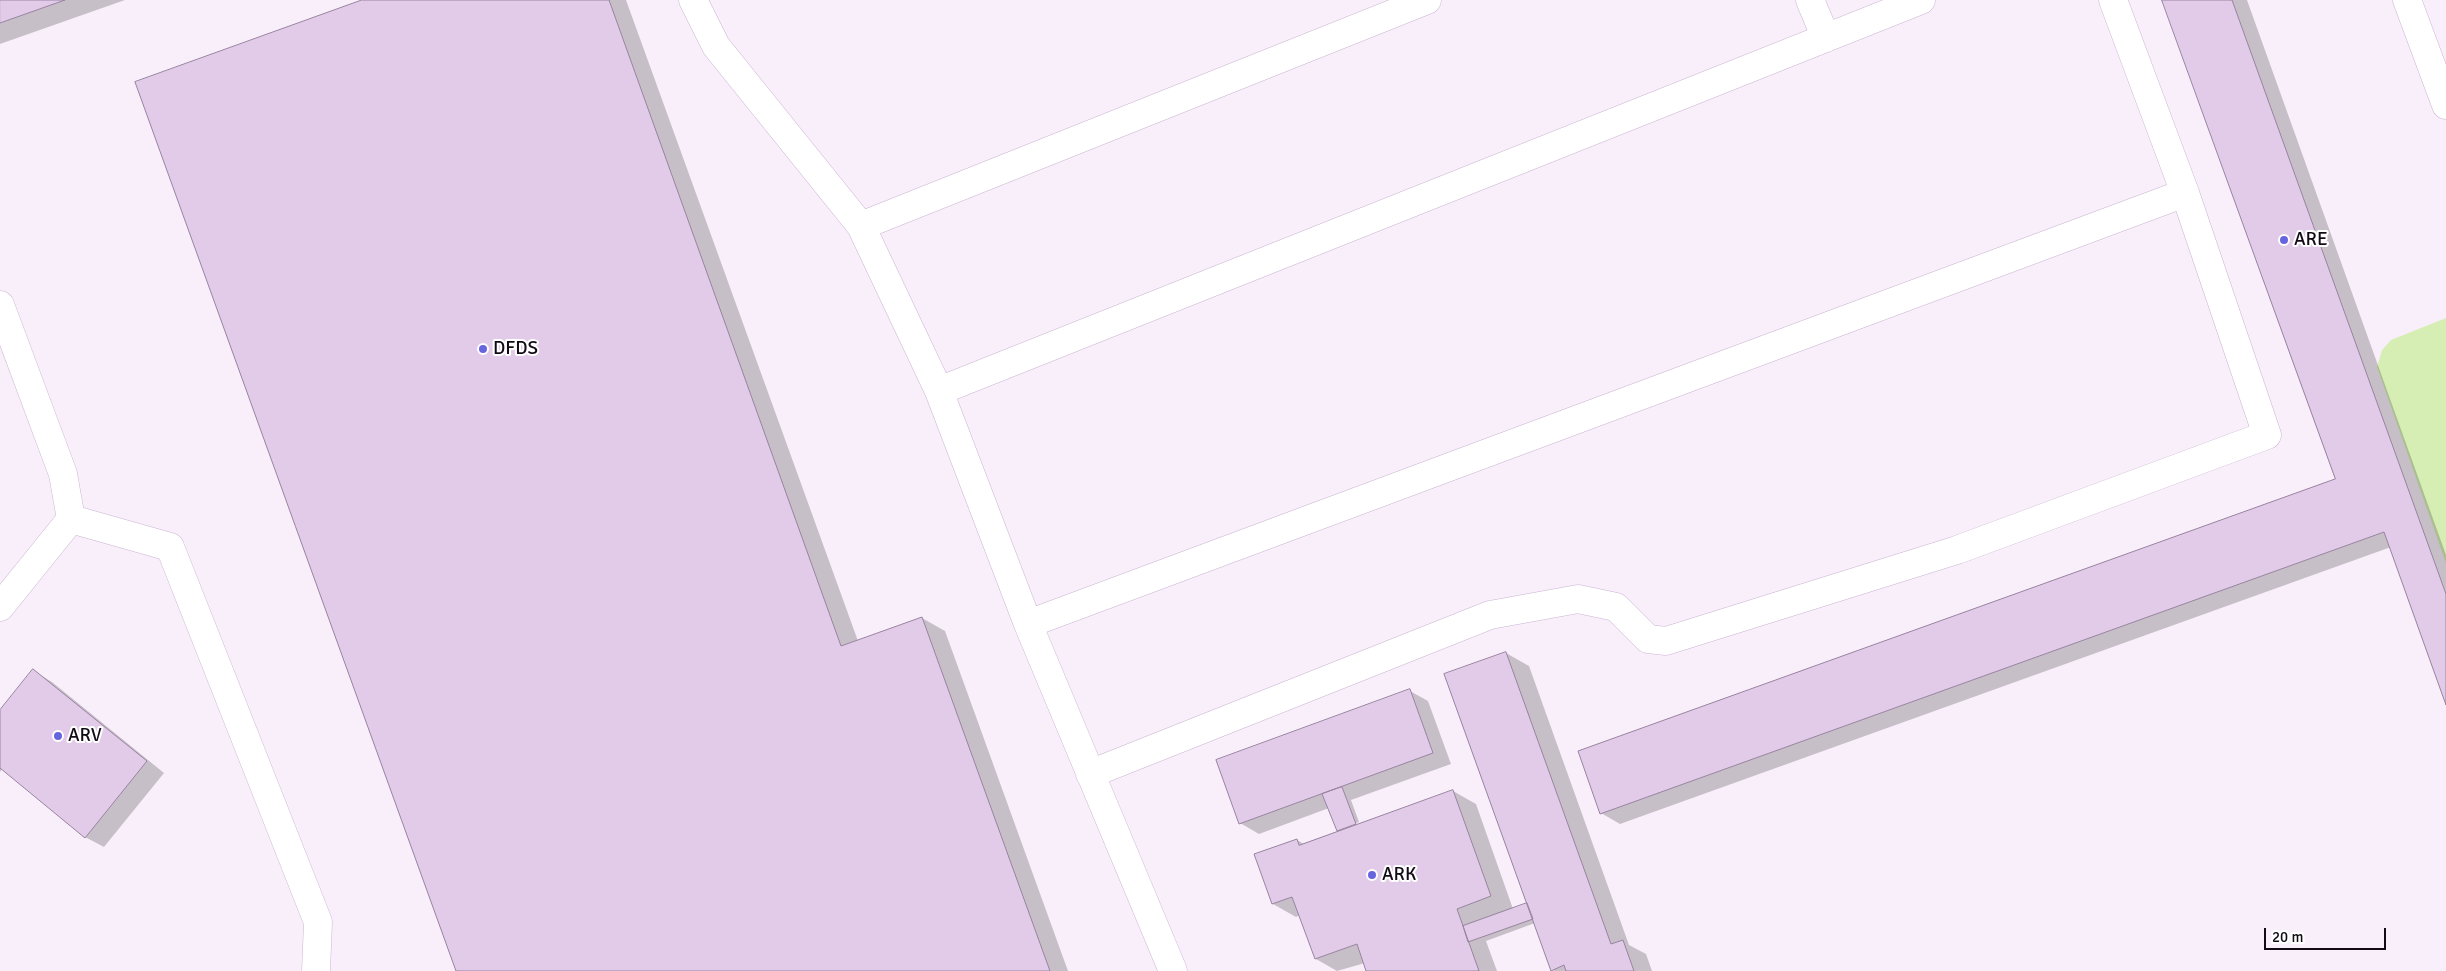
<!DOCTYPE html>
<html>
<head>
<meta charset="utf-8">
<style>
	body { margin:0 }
	#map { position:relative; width:2446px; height:971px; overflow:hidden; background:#f9effb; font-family:Signika,sans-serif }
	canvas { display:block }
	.scale { position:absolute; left:2264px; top:928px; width:122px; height:22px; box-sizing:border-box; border:2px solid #120a15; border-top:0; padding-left:6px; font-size:15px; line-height:18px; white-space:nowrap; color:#120a15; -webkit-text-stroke:4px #fff; paint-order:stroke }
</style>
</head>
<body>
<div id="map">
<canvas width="2446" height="971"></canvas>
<div class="scale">20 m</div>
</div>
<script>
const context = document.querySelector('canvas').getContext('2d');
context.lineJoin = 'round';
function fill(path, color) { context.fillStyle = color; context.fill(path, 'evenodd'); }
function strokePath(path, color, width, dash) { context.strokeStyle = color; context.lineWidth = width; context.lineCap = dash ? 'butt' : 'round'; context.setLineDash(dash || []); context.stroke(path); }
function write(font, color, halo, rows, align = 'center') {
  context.font = font + ' Signika,sans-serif'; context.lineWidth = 4; context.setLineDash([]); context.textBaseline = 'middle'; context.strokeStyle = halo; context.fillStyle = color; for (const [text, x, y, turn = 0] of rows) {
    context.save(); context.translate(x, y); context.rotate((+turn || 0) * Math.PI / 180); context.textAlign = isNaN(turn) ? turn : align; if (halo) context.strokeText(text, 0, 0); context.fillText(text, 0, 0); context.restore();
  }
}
fill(new Path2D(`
	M2446,318V563L2377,367L2382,350L2391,340Z`), '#d6eeb4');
fill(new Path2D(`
	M0,0H125L0,44Z
	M366,0H626L858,641L922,618L945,631L1068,971H457Z
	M2164,0H2247L2446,555V701L2391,547L1620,824L1601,813L2336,480Z
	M1506,653L1529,666L1629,945L1646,954L1652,971H1554L1535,923L1486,941L1497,971H1368L1365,963L1337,971L1316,959L1300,915L1296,917L1273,904L1297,840L1304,844L1338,832L1329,808L1259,834L1240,823L1410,691L1428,701L1451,764L1351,800L1359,822L1339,829L1340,831L1453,791L1476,804L1513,909L1528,904Z
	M34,671L52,682L164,773L104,847L85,837L2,769L0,772V712Z`), '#0003');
const building = new Path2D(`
	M0,0H65L0,23Z
	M362,0H609L841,646L922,617L1050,971H456L135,82Z
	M2162,0H2232L2446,594V705L2384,532L1600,814L1578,751L2335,479Z
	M1506,652L1611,944L1623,940L1634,971H1566L1564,965L1551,971L1444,674Z
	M33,669L147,761L85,838L0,768V710Z
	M1410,689L1433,753L1239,824L1216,760Z
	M1342,787L1356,824L1337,831L1322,794Z
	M1453,790L1491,896L1457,909L1479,971H1366L1357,944L1315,959L1292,897L1272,904L1254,854L1297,839L1299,845Z
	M1527,903L1533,919L1468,942L1463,926Z`);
fill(building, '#e2cbe9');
strokePath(building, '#98839f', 1);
const minor = new Path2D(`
	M693,0L716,46L861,226L939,391L1028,624L1173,971
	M1810,0L1826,38
	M2113,0L2185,193
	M2407,0L2446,105
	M861,226L1427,0
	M0,305L63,474L71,519
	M939,391L1921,0
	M71,519L170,547L318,922L316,971
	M0,607L71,519
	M1028,624L2185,193L2267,435L1957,550L1666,641L1648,639L1616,607L1578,599L1490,615L1090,774`);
strokePath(minor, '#cbb4d2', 29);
strokePath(minor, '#fff', 28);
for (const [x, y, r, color] of [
	[2284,240,5,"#6665de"],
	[483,349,5,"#6665de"],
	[58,736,5,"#6665de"],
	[1372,875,5,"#6665de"]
]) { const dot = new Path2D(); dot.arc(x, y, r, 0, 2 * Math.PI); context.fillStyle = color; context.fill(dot); strokePath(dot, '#fff', 2); }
write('19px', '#120a15', '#fff', [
	["ARE",2294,240],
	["DFDS",493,349],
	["ARV",68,736],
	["ARK",1382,875]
], 'left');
</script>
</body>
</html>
